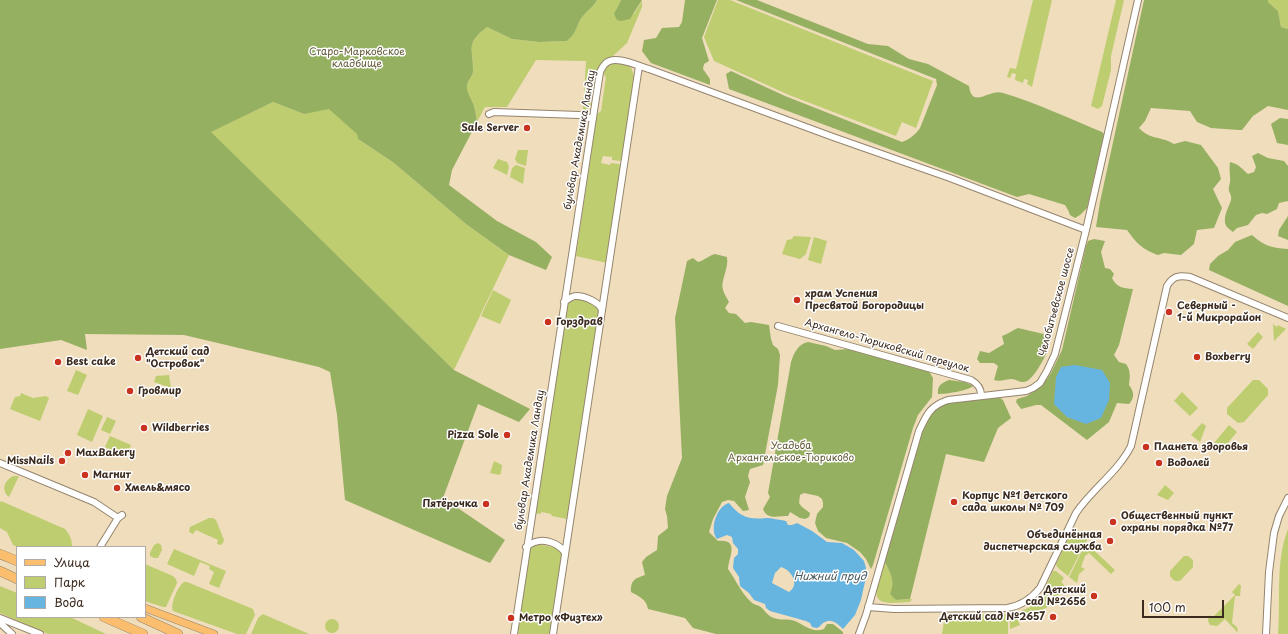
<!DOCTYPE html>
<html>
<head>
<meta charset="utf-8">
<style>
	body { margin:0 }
	#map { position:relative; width:1288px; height:634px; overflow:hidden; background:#efddbc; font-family:"Playpen Sans",sans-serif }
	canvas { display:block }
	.legend { position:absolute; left:16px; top:546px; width:130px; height:72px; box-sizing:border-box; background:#fff; border:1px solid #b1aaa5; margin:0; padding:5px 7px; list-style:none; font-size:12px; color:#3b2a1e }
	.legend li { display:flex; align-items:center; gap:8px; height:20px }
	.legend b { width:20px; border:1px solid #b1aaa5 }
	.scale { position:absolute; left:1142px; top:600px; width:82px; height:18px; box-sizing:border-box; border:2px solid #3b2a1e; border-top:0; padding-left:5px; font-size:12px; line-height:14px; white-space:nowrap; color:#3b2a1e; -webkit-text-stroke:3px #fff; paint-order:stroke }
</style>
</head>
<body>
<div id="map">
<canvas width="1288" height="634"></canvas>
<ul class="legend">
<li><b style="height:5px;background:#fbbd6e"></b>Улица</li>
<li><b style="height:11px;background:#bdcd70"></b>Парк</li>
<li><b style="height:11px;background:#66b4e0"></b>Вода</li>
</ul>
<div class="scale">100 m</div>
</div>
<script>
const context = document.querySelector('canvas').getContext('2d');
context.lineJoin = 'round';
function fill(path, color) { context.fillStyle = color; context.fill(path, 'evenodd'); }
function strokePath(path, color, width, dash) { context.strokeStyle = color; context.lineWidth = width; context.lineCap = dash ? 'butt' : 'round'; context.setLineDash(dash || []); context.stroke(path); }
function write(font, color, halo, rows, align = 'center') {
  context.font = font + ' "Playpen Sans",sans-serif'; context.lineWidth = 3; context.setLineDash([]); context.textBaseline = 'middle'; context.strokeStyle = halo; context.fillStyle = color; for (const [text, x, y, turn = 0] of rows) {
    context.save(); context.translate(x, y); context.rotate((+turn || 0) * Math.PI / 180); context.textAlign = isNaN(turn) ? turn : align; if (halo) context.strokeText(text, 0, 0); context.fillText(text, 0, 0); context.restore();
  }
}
fill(new Path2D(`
	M458,0L358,139L394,163L466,224L509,255L454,370L210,132L273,102L304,114Z
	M597,0H621L616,10L634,14L642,1V7L627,43L613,56L602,62L600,68L595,71L590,108L587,110H583L586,61L536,60L507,107H485L477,122C476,115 475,107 472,101C470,97 468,93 467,89C466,81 472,78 473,72C474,47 464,46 487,27L512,39L539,42L567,41C576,33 575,29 580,20C585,12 593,8 597,0Z
	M718,0H730L933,81L916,128L902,122L896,136L789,95L714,61L704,37Z
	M1033,0H1052L1032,87L1027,84L1028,80L1024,79L1023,83L1015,80L1016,74L1012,73L1010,78L1007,77L1010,68L1016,69Z
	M1116,0H1124L1111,56V70L1102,106L1098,109L1091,106Z
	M1268,0H1288V29L1281,27L1278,11L1268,2Z
	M616,62L631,67L634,76L622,159L620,161L612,160V157L603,156L601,163L610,165L611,163L619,164L621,166L607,263L576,256L597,114L601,111L606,77L604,75C606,65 606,65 616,62Z
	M518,150H528L526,166L517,163L515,159Z
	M498,159L507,162L509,167L507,175L493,168Z
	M516,165L525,168L523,184L510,177L512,168Z
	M794,236L811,237L806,254L800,259L782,254L787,240L792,239Z
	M814,237L827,241L821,264L808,260Z
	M493,290L511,300L500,324L481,316Z
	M578,299L595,305L599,313L567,519L552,516L551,514L542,512L540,514L534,513L567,306L569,302Z
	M1273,323L1274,325L1277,327L1278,325L1286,329L1274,341Z
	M1258,332L1263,337L1253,349L1247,344Z
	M76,370L87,375L78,395L67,391Z
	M169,375L171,388L154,382L156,376Z
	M1253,380H1259L1268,389V395L1244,422L1238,423L1227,414V408Z
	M1182,392L1198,408L1190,416L1174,401Z
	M21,393L33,398L46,396L49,398L40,421L10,409L15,397L20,396Z
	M88,409L103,416L92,442L77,435Z
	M107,417L116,421L110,434L101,430Z
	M1202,423L1206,426L1200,442L1191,435Z
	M1229,425L1237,432L1222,450L1214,443Z
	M110,436L131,445L127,456L105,447Z
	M494,461L502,465L501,473L499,475L490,473Z
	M13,476H19L9,497C1,490 4,481 13,476Z
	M1165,485L1174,493L1168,500L1157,495Z
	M1,501L65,529C70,535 72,539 72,547H18L13,545L7,532L0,528V503Z
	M209,518H213L216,520L224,540L223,543L221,545L217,544L218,540L196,530L193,534L189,532L190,527Z
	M1074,527L1088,538L1068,576L1057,567L1056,564Z
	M1288,529V634H1278C1281,599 1275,563 1288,529Z
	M158,543L161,545L162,550L158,558H154L150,556V553L154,545Z
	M1086,543L1115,570L1111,574L1089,553L1085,556L1081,567L1085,569L1079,574L1077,583L1069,577Z
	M537,544L558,548L562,555L550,634H518L529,551L531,548Z
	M174,549L226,571L219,588L209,584L214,572L209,569L210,566L200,562L194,576L167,564Z
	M1184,556H1188L1193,560V567L1181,580C1176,583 1173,580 1170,576V571Z
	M884,560L891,575L896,600L912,599L910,602C902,602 892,604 884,602C868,599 882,571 884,560Z
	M145,564L173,576L176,579L177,583L166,607H163L145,601Z
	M1053,571H1056L1064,578L1061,582L1064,585L1056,600L1045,588Z
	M184,582H187L253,609L255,615L246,634H237L173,611C170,604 178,586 184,582Z
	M1239,584L1241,586L1240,596H1235L1232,623L1237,627L1238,633L1225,619L1217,626L1210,625L1208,621L1209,615L1212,618L1235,595L1232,592Z
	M0,586L17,593V617H70L106,634H48L0,613Z
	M1045,591L1056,602L1025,620L1022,610C1031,609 1041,599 1045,591Z
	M1019,611L1022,619L1018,620L1020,625L1010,629V613Z
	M263,614L265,615L309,634H251L258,618Z
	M1008,614V634H942L945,615Z
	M325 626a7 7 0 1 1 14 0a7 7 0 1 1-14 0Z`), '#bdcd70');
fill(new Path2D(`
	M0,0H597C593,8 585,12 580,20C575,30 576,33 567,41L539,42L512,39L487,27C464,45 474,48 473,72C472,78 466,81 467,89C468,93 470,97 472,101C475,107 476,115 477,122L452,170L449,185L497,221L536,242L552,257L546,270L509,255L466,224L394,163L358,139L357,134L329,109L304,114L273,102L211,132L454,370L530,409L519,422L478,404L443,498L505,540L490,563L345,500L337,415L330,372L319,367L184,335L85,334L87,350L61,340L0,349Z
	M621,0H642L630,19L621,21L617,20L614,14Z
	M685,0H717L702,38L709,61L704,64L703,69L710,79V85L651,63L642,51L644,40L656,38L662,28L679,27L682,22Z
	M736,0H757L868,44L888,46L909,59L928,64L969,86C972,110 990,88 1003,93C1037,103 1070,119 1102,132L1104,134L1087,208L1080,215L1075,218L1070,215L1068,210L1065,205L1029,194L1017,197L729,89L726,74L731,71L785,96L902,142C909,140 916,134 920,128L937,85L936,79Z
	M1144,0H1268V2L1278,11L1281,27L1288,29V110L1268,106L1253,116L1242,130H1239L1211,128L1197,122L1190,111L1151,108L1145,121L1139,128C1150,140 1161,136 1174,144L1185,141L1201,145L1218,168L1221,179L1213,189L1222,208L1214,228L1197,230L1194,244L1181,255L1164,253L1158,255C1142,249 1137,244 1127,230L1096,227L1100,202Z
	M1280,118L1288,119V145L1277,143L1271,124Z
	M1258,153L1268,158L1284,161L1288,166V201L1279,203L1277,209L1267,214L1262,213L1256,215L1248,225L1237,228L1233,232C1229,229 1225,226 1225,222C1224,214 1229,207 1231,200C1232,196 1230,194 1229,191C1228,186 1231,182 1230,178C1230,172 1229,168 1230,162C1239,164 1242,169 1248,174L1254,172L1256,167L1252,156Z
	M1288,216V240L1278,236L1279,230Z
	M1252,235C1264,246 1272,248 1288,249V306L1209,270L1210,264L1218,256L1228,250L1235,242Z
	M1094,239L1105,241L1101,252L1105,268L1110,269L1114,274L1112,278C1117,288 1123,288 1133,289L1119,345L1114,355L1119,362L1126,364C1131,371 1130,377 1129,385C1134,391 1135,398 1129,404L1117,403L1109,422L1087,440L1041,405H1036L1021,409L1016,402L1017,399L1027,396L1042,386L1051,373L1062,350L1086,246L1088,241ZM1056,377L1074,419L1067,417Z
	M715,254L727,257C729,269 720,281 723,290C724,294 727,298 729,302L725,308L729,313L736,314L745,323L751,322L769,325L771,339L773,345L778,349L780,355L778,385L763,465L750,469L748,476L750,482L745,497L749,510L743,511L734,501L728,500L722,502L713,519L709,532L718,541C740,539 729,557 728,569C736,580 741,593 751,602C754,605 759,605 762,608C766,612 768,616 774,618C781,621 788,618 795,621C806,626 812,633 824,629L827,624H833L843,632V634H716L693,628L685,618L648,609C646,599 640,597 631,592C630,581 635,578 645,575L642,562L646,557L657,550L658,536L668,528L667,516L665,509L667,496L682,458L675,318L687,261L693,258L698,262C705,260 708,256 715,254Z
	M1018,328L1048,335C1048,337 1049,340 1049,341C1050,351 1035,377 1027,381C1021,384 1018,380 1012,379C1006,379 1001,382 994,380L998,366L994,363H980L977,359L980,351L989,353L1004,344L1002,336C1008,334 1013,330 1018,328Z
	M808,342L826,346L835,350L849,349L924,369L929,371L933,378L932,397L918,415L913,428L873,565L871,569L866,559L860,552L847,543L826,538L818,531L815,523L817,514L823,507V503L822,499L818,496L804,493L800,495L799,503L802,507L810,513L809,517L805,519L800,518L790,512L788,516C778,516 767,520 763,509L770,497L768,493L791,362C794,353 798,344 808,342Z
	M949,380L965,382L973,386C968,391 946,394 938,394C937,385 942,383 949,380Z
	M999,397L1003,400L1011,418L998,428L984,462L946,454L910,599L896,600L890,594C896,581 890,573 884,560L923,430C927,422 931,410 940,405C955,397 982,399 999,397Z`), '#96b062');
fill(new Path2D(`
	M1075,365L1102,370L1110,383L1109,400L1101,418L1086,424L1067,417L1054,404L1056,377L1061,367Z
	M729,503C740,517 749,520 766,518C772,518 780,520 786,521L788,525H792L797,523L812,531L827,542L842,543L854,550L864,561L866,568V577L861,600L855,615L843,629C837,623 830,617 822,624C820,626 819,627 817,628L812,627L810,623L806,621L770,611L766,608L765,604L754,600L749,593L740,586L739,577L733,568L734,558L738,554V549L733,543L732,537L727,535L717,539C709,529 717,506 729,503ZM781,567C792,570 800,585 789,592L772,583L775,573Z`), '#66b4e0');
const minor = new Path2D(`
	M489,114L494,112L579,115L593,119
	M564,302C568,299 572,296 576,296C585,296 599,302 602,310
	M778,326L971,380C978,384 981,388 981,395
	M0,463L94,502L118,518
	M100,547L118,518L122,515
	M526,547C529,545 532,543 535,542C545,538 560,544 565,553
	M868,607L894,609L1007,608C1021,606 1031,599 1040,588L1076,513C1092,489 1118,472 1131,446L1167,286C1173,276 1179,275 1190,277L1288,318
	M0,618L40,634
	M0,623L12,634
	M514,634L600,72C601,70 603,66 605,64C614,54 638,66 649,69L833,137L950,178L1086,230
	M553,634L639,66
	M859,634L866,615L919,431C927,414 930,406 948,400L1026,391L1033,388L1040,383L1047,371L1055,354L1086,230L1138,0
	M1266,634L1269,572L1274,533L1279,516L1288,498`);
const major = new Path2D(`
	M145,608L214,634`);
const highway = new Path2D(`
	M0,554L17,561
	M0,571L17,579
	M104,617L143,634
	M141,617L178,634`);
strokePath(minor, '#95846d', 8);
strokePath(major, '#95846d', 8);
strokePath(highway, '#95846d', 10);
strokePath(minor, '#fff', 6);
strokePath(major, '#fbbd6e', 7);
strokePath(highway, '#fbbd6e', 9);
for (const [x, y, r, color] of [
	[527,128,4,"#c8321e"],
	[797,300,4,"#c8321e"],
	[1169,312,4,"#c8321e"],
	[548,322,4,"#c8321e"],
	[1197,357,4,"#c8321e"],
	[138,358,4,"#c8321e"],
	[58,362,4,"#c8321e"],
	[130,391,4,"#c8321e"],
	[144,428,4,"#c8321e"],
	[507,435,4,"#c8321e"],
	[1146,447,4,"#c8321e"],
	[68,453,4,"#c8321e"],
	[62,461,4,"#c8321e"],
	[1159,463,4,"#c8321e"],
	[85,475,4,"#c8321e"],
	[117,488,4,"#c8321e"],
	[954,502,4,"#c8321e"],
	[486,504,4,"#c8321e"],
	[1113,522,4,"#c8321e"],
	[1110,541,4,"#c8321e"],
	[1094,596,4,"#c8321e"],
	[1053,617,4,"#c8321e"],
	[511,618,4,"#c8321e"]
]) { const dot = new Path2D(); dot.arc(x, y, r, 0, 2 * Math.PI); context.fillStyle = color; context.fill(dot); strokePath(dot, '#fff', 1.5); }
write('10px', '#625b37', '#fff', [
	["Старо-Марковское",357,52],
	["кладбище",357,64],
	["Усадьба",791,446],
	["Архангельское-Тюриково",791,458]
]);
write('bold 10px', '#3b2a1e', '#fff', [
	["Sale Server",519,128,"right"],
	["храм Успения",805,294],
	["Пресвятой Богородицы",805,306],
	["Северный -",1177,306],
	["1-й Микрорайон",1177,318],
	["Горздрав",556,322],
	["Детский сад",146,352],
	["\"Островок\"",146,364],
	["Boxberry",1205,357],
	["Best cake",66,362],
	["Гровмир",138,391],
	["Wildberries",152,428],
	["Pizza Sole",499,435,"right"],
	["Планета здоровья",1154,447],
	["MaxBakery",76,453],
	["MissNails",54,461,"right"],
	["Водолей",1167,463],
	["Магнит",93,475],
	["Хмель&мясо",125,488],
	["Корпус №1 детского",962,496],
	["сада школы № 709",962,508],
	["Пятёрочка",478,504,"right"],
	["Общественный пункт",1121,516],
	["охраны порядка №77",1121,528],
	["Объединённая",1102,535,"right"],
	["диспетчерская служба",1102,547,"right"],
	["Детский",1086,590,"right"],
	["сад №2656",1086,602,"right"],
	["Детский сад №2657",1045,617,"right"],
	["Метро «Физтех»",519,618]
], 'left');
write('10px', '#3b2a1e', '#fff', [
	["бульвар Академика Ландау",580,140,-80],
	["Челобитьевское шоссе",1057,302,-75],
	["Архангело-Тюриковский переулок",887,346,16],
	["бульвар Академика Ландау",530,460,-81]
]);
write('italic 11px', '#4a5a62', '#fff', [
	["Нижний пруд",830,577]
]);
</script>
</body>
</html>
